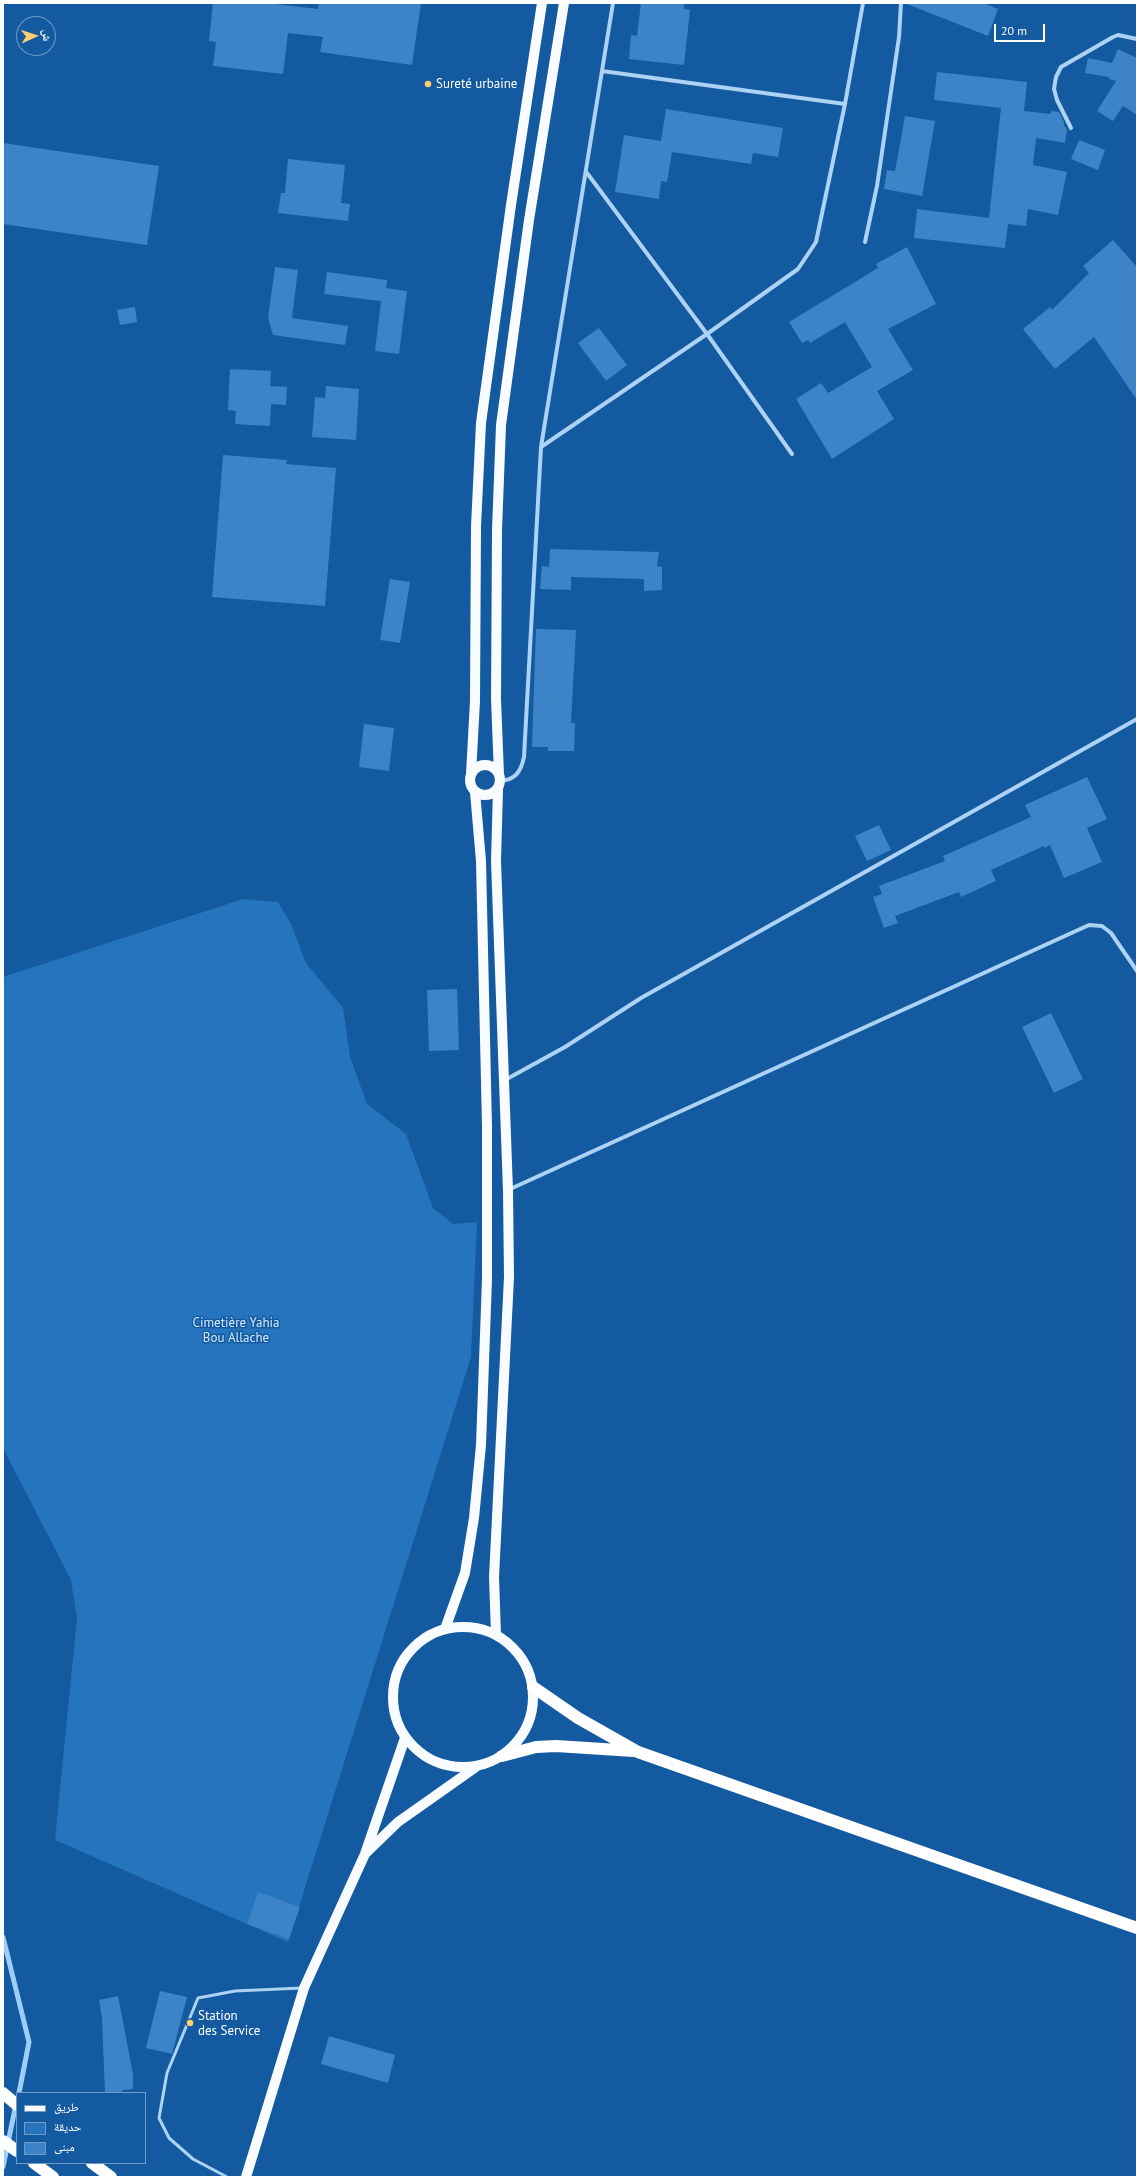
<!DOCTYPE html>
<html>
<head>
<meta charset="utf-8">
<style>
	body { margin:0 }
	#map { position:relative; width:1140px; height:2180px; overflow:hidden; background:#135aa0; font-family:"PT Sans","Noto Naskh Arabic",sans-serif }
	canvas { display:block }
	.frame { position:absolute; inset:0; border:4px solid #fff; pointer-events:none }
	.legend { position:absolute; left:16px; top:2092px; width:130px; height:72px; box-sizing:border-box; background:#135aa0; border:1px solid #719cc6; margin:0; padding:5px 7px; list-style:none; font-size:12px; color:#fff }
	.legend li { display:flex; align-items:center; gap:8px; height:20px }
	.legend b { width:20px; border:1px solid #719cc6 }
	.north { position:absolute; left:16px; top:16px; width:40px; height:40px; box-sizing:border-box; background:#135aa0; border:1px solid #719cc6; border-radius:50%; rotate:87deg; font-size:11px; font-weight:700; line-height:16px; text-align:center; color:#fff }
	.north::after { content:''; display:block; margin:auto; width:14px; height:18px; background:#ffcc6f; clip-path:polygon(50% 0,100% 100%,50% 72%,0 100%) }
	.scale { position:absolute; left:994px; top:24px; width:51px; height:18px; box-sizing:border-box; border:2px solid #fff; border-top:0; padding-left:5px; font-size:12px; line-height:14px; white-space:nowrap; color:#fff; -webkit-text-stroke:3px #135aa0; paint-order:stroke }
</style>
</head>
<body>
<div id="map">
<canvas width="1140" height="2180"></canvas>
<div class="frame"></div>
<ul class="legend">
<li><b style="height:5px;background:#f9fcff"></b>طريق</li>
<li><b style="height:11px;background:#2674be"></b>حديقة</li>
<li><b style="height:11px;background:#3d83c7"></b>مبنى</li>
</ul>
<div class="north">ش</div>
<div class="scale">20 m</div>
</div>
<script>
const context = document.querySelector('canvas').getContext('2d');
context.lineJoin = 'round';
function fill(path, color) { context.fillStyle = color; context.fill(path, 'evenodd'); }
function strokePath(path, color, width, dash) { context.strokeStyle = color; context.lineWidth = width; context.lineCap = dash ? 'butt' : 'round'; context.setLineDash(dash || []); context.stroke(path); }
function write(font, color, halo, rows, align = 'center') {
  context.font = font + ' "PT Sans",sans-serif'; context.lineWidth = 3; context.setLineDash([]); context.textBaseline = 'middle'; context.strokeStyle = halo; context.fillStyle = color; for (const [text, x, y, turn = 0] of rows) {
    context.save(); context.translate(x, y); context.rotate((+turn || 0) * Math.PI / 180); context.textAlign = isNaN(turn) ? turn : align; if (halo) context.strokeText(text, 0, 0); context.fillText(text, 0, 0); context.restore();
  }
}
fill(new Path2D(`
	M243,899L278,902L291,924L306,963L343,1008L350,1057L367,1104L406,1134L433,1208L453,1224L477,1222L471,1357L288,1942L55,1840L77,1618L71,1580L3,1448V977Z`), '#2674be');
strokePath(new Path2D(`
	M3,1937L29,2042L19,2093
	M3,2167L16,2104`), '#9ecdf7', 5);
fill(new Path2D(`
	M213,3H266L318,9L319,3H421L412,65L320,52L323,37L288,33L283,74L213,66L216,42L209,41Z
	M641,3H684V9L690,10L684,65L629,59L631,35L637,36Z
	M983,3L998,9L988,36L907,4Z
	M1118,49L1137,58V115L1123,106L1113,121L1097,111L1116,81L1109,79V77L1085,73L1088,58L1112,63Z
	M937,72L1027,82L1024,111L1051,114V111L1059,112L1064,122V126L1067,129L1065,143L1036,138L1033,165L1067,172L1058,215L1028,209L1026,226L1008,224L1005,248L914,238L917,209L989,218L1001,108L934,100Z
	M666,109L783,128L778,157L753,153L751,164L672,152L667,182L661,181L659,199L615,192L624,135L661,141Z
	M905,116L935,121L922,196L884,189L887,170L895,171Z
	M1079,140L1105,150L1098,170L1071,159Z
	M3,143L159,166L147,245L3,224Z
	M288,159L345,165L341,203L350,204L348,221L278,213L281,193H285Z
	M1113,240L1137,267V400L1094,337L1055,369L1023,329L1050,307L1052,310L1089,273L1083,266Z
	M907,247L936,304L888,329L913,370L877,391L894,419L832,459L796,399L821,383L828,393L872,367L845,322L810,343L808,340L802,343L789,322L878,268L876,264Z
	M275,267L298,270L292,318L348,326L345,345L273,335L268,318Z
	M327,272L387,280L386,288L407,291L399,354L375,351L381,301L324,294Z
	M135,307L137,322L120,325L117,310Z
	M599,328L627,365L606,381L578,343Z
	M230,369L271,371L270,386L287,387L286,405L271,404L270,426L235,424L236,411L228,410Z
	M326,386L359,389L356,440L312,437L315,397L325,398Z
	M223,455L287,460L286,464L336,468L325,606L212,597Z
	M550,549L659,552L657,566L662,567V590L644,591V579L571,577V590L540,589L542,566L549,567Z
	M390,579L410,582L400,643L380,640Z
	M536,629L576,630L571,723H575L574,751H548V747H532Z
	M364,724L394,728L389,771L359,767Z
	M1087,777L1107,819L1087,828L1102,862L1064,878L1050,845L1045,848L1044,846L991,870L996,881L961,897L959,892L895,916L898,923L884,928L873,897L882,894L879,886L945,861L943,856L1031,817L1025,805Z
	M879,825L891,850L867,861L855,836Z
	M457,989L459,1050L429,1051L427,990Z
	M1051,1013L1083,1079L1054,1093L1022,1027Z
	M258,1892L300,1907L289,1939L247,1924Z
	M160,1991L187,1997L172,2054L146,2048Z
	M118,1996L133,2074V2089L122,2090V2093H105L102,2018L99,2000Z
	M329,2036L395,2055L388,2083L321,2064Z`), '#3d83c7');
strokePath(new Path2D(`
	M227,2177L193,2159L169,2138L159,2118L167,2073L198,1998L235,1991L302,1988`), '#acd2f4', 3);
strokePath(new Path2D(`
	M602,71L845,104
	M1071,128L1057,100L1054,89L1056,77L1061,67L1113,37L1118,35L1137,39
	M587,173L707,334L792,454
	M865,242L877,186L899,37L901,3
	M541,447L707,334L798,269L816,242L845,104L863,3
	M500,781C516,780 521,771 524,757L541,447L613,3
	M505,1080L565,1047L641,998L1137,719
	M508,1190L1089,925L1102,926L1111,933L1137,971`), '#acd2f4', 4);
strokePath(new Path2D(`
	M470 780a15 15 0 1 1 30 0a15 15 0 1 1-30 0Z
	M471,774L475,701L476,526L481,423L511,205L542,3
	M499,775L496,699L497,530L501,425L529,220L564,3
	M393 1697a70 70 0 1 1 140 0a70 70 0 1 1-140 0Z
	M445,1629L465,1573L474,1518L481,1445L487,1279V1127L481,861L475,792
	M496,1635L494,1577L509,1277L508,1191L496,861L498,789
	M366,1853L398,1822L476,1767
	M246,2177L304,1988L365,1854L405,1738`), '#f9fcff', 10);
strokePath(new Path2D(`
	M533,1687L578,1718L638,1752L1137,1928
	M502,1756L536,1747L556,1746L634,1751
	M3,2093L17,2105
	M3,2141L17,2151
	M34,2163L53,2177
	M92,2163L111,2177`), '#fff', 12);
for (const [x, y, r, color] of [
	[428,84,4,"#ffcc6f"],
	[190,2023,4,"#ffcc6f"]
]) { const dot = new Path2D(); dot.arc(x, y, r, 0, 2 * Math.PI); context.fillStyle = color; context.fill(dot); strokePath(dot, '#135aa0', 1.5); }
write('13px', '#fff', '#135aa0', [
	["Sureté urbaine",436,84],
	["Station",198,2016],
	["des Service",198,2031]
], 'left');
write('13px', '#d5eafe', '#135aa0', [
	["Cimetière Yahia",236,1323],
	["Bou Allache",236,1338]
]);
</script>
</body>
</html>
